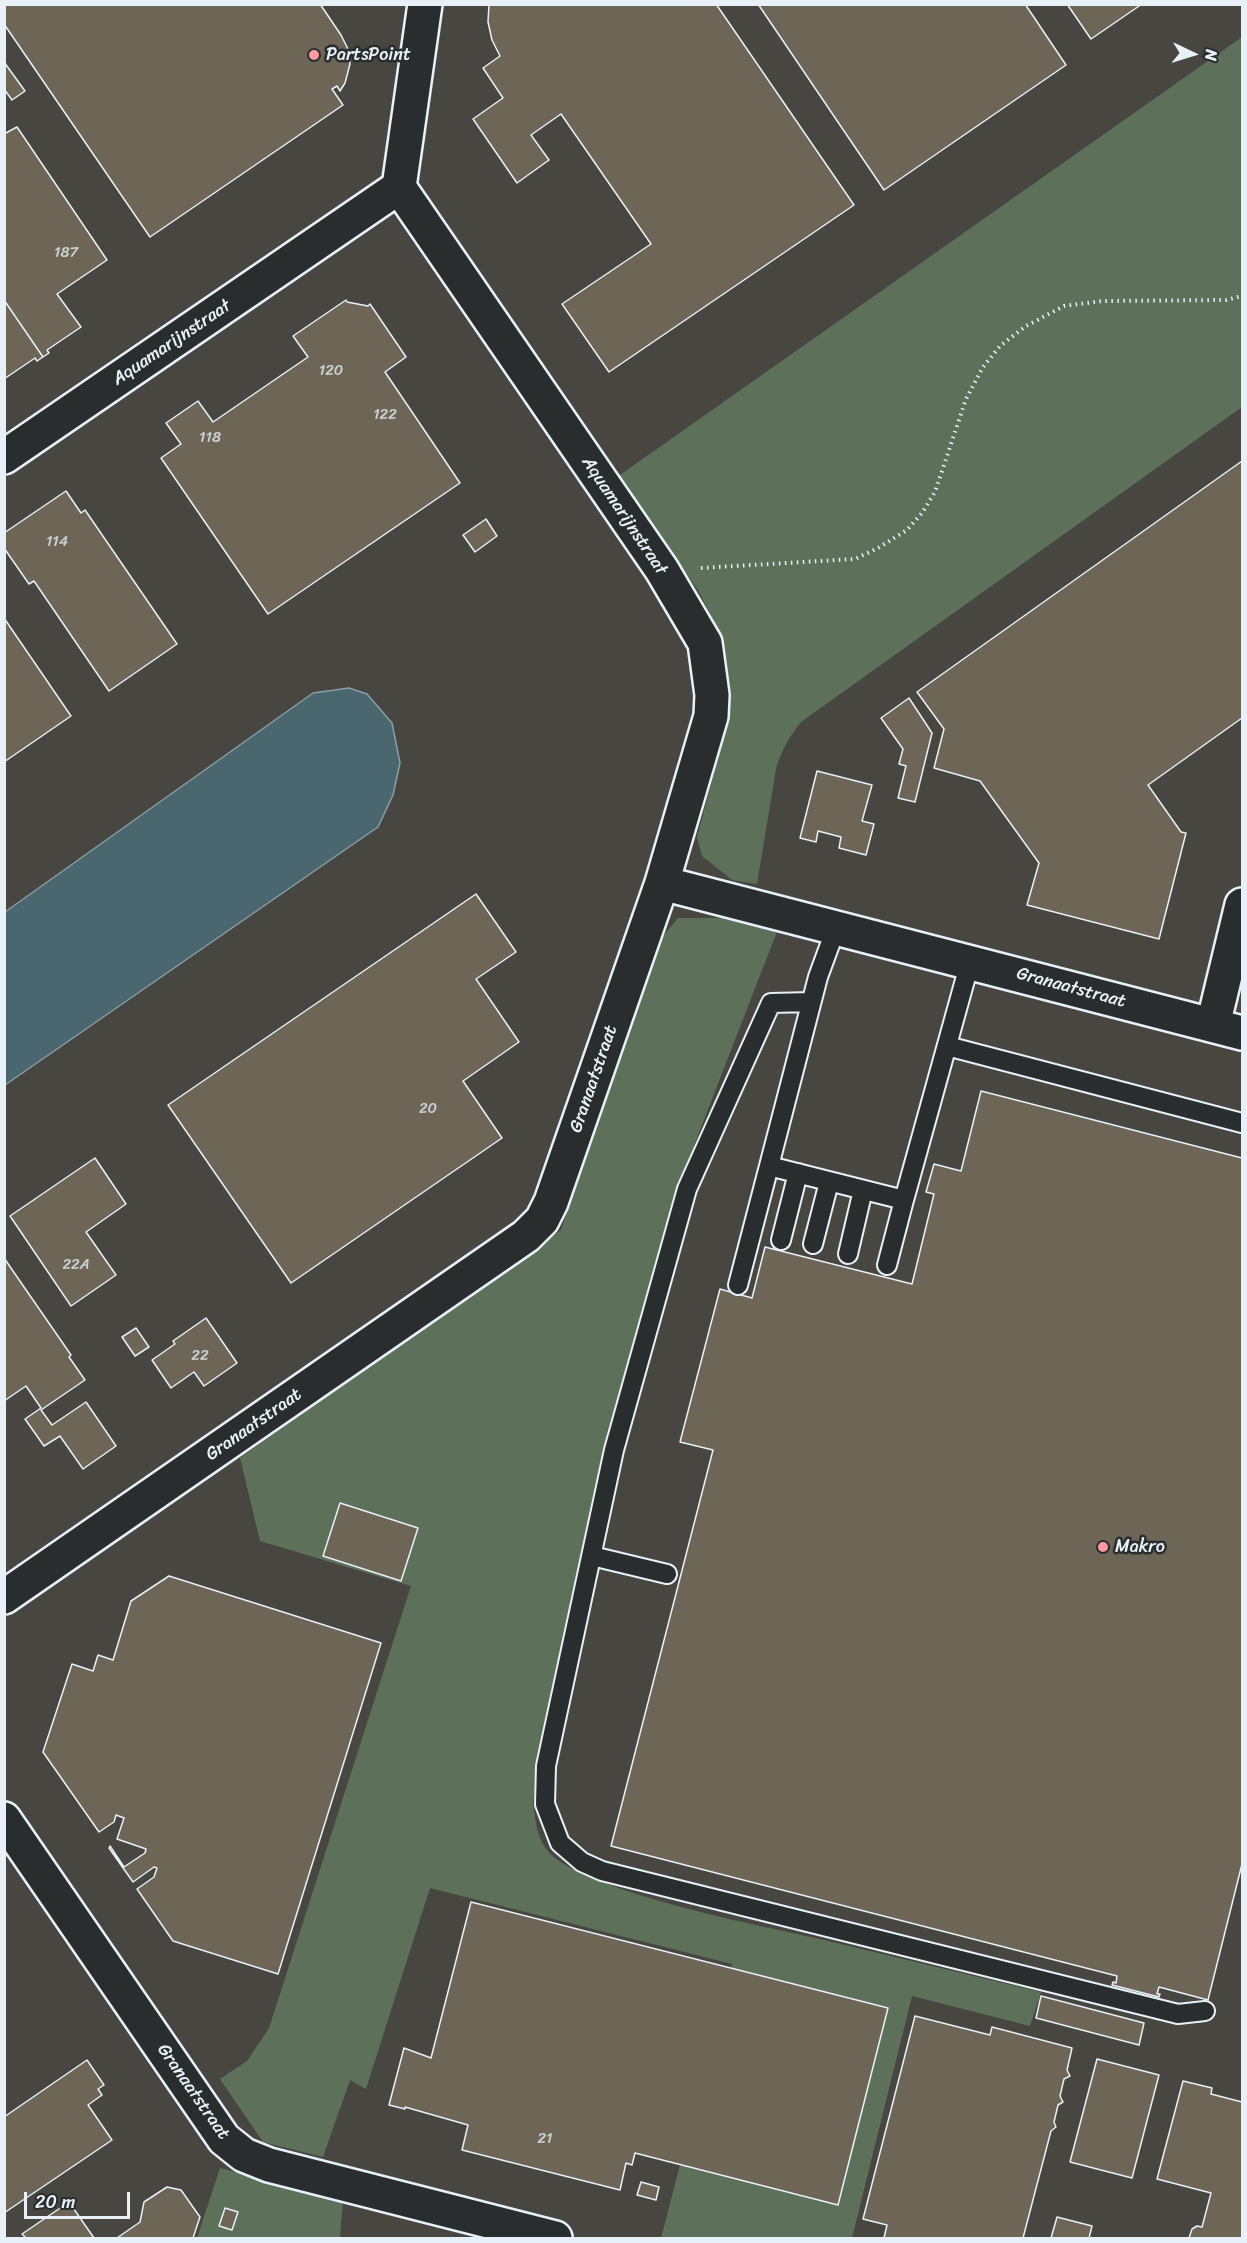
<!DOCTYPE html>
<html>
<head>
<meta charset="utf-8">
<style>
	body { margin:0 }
	#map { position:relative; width:1247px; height:2243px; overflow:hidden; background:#373836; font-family:Sriracha,sans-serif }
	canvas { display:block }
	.frame { position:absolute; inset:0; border:6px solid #e8f1f8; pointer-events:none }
	.north { position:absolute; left:1163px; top:24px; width:60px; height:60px; -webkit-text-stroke:4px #2a2d2e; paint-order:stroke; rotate:94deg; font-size:16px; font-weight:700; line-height:24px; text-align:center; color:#e8f1f8 }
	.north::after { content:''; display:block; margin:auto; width:21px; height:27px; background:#e8f1f8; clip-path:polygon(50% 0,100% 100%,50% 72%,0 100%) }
	.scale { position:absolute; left:24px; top:2192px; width:106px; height:27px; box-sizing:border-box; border:3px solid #e8f1f8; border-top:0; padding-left:8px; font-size:18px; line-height:21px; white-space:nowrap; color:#e8f1f8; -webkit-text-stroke:4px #2a2d2e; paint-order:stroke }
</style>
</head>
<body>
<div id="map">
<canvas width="1247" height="2243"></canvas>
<div class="frame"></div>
<div class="north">N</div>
<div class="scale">20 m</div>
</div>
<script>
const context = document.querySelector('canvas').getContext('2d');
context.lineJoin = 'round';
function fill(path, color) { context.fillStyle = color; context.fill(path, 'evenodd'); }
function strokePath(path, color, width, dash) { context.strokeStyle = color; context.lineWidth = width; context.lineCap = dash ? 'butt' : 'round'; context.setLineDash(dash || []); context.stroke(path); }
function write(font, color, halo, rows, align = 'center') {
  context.font = font + ' Sriracha,sans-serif'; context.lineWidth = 5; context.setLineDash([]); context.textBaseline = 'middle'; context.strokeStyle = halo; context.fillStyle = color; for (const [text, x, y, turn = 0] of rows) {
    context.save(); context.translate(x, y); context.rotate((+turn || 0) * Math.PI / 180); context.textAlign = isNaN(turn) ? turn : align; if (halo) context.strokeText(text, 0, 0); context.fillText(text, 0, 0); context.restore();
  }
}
fill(new Path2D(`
	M5,5H1242V2238H5Z`), '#474640');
fill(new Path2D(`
	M1242,37V407L801,722C789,737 781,751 776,769L757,884L732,880L702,856L697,837L730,713L725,667L716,625L698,590L617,477Z
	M678,918H734L778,929L695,1143L617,1414L565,1629L533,1801C535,1817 536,1835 546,1849C577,1891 768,1927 824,1940C896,1957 968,1975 1041,1992L1030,2026L912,1996L852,2238H661L732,1964L430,1888L366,2089L350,2080L323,2157L263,2142L220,2079L247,2061L269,2028L411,1586L260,1541L240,1458L561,1230L649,953Z
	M220,2168L343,2200L340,2238H197Z`), '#5d715a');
const water = new Path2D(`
	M349,688L367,694L392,723L400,763L393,795L378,827L5,1085V912L313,693Z`);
fill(water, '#4a666e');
strokePath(water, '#899ea5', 1.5);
const building = new Path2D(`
	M4,4H320L341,35L348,49L350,64L345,83L340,91L337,86L332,89L343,105L150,237L4,24Z
	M489,4H716L854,205L609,372L562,304L651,244L561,114L531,135L549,160L517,183L473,119L503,98L483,68L500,56L492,40L488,22Z
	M758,4H1025L1066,65L884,190Z
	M1067,4H1142L1091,39Z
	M4,62L25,91L12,100L4,89Z
	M17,127L107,260L57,294L81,327L47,350L49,353L43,357L4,300V134Z
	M4,300L43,357L37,361L35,358L4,379Z
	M346,300L347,302L368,306L370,304L406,357L385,372L460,483L268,614L161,458L181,444L166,423L198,401L213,422L308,357L293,336Z
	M1242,461V718L1148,785L1181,832L1186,833L1159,939L1027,905L1039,863L980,781L934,768L944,729L917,692Z
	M66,491L81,513L85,510L177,644L109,691L34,581L29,584L4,548V533Z
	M486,519L497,536L475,552L463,535Z
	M4,618L71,716L4,762Z
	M909,698L932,733L915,802L898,798L906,766L899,764L903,749L881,718Z
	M817,771L872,785L862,821L874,824L866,855L839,848L841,837L818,831L816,842L800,838Z
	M476,894L516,952L476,979L519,1042L463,1081L502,1138L291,1283L168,1105Z
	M981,1091L1242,1158V1864L1208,2000L1159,1987L1157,1994H1160L1159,1997L1112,1985L1113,1982L1116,1983L1117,1976L611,1846L713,1450L680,1442L720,1289L752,1298L765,1247L912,1284L934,1194L926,1192L934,1164L961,1171Z
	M95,1158L126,1204L86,1232L116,1275L71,1306L10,1216Z
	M4,1258L71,1355L69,1357L85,1380L41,1410L52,1425L86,1402L116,1446L83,1469L60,1436L44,1446L25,1419L41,1408L26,1386L4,1401Z
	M206,1318L237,1363L204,1386L194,1372L171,1388L152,1360L175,1344L173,1341Z
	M136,1328L149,1347L135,1356L122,1337Z
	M340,1503L418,1528L401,1581L323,1556Z
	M169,1576L381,1643L278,1974L173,1941L137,1889L154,1877L157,1868L154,1867L133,1882L109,1848L110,1846L124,1867L145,1853L146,1849L117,1839L124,1818L116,1815L114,1822L99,1832L43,1752L72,1664L93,1671L98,1655L113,1660L131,1601Z
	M471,1902L888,2008L838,2205L635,2153L632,2165L626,2163L620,2190L462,2150L468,2125L405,2107V2109L389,2105L404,2048L431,2058Z
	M1041,1996L1144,2023L1139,2045L1036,2018Z
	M915,2016L990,2035L992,2027L1072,2048L1067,2070L1070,2076L1064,2079L1060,2096L1063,2102L1058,2105L1054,2122L1056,2127L1051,2131L1023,2238H884L887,2225L863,2219Z
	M1097,2059L1159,2075L1132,2178L1070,2162Z
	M87,2060L104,2085L98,2089L102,2095L88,2105L112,2140L4,2213V2117Z
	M1183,2081L1212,2088L1211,2094L1242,2102V2238H1189L1192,2229L1197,2226L1202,2227L1211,2193L1157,2179Z
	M641,2182L659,2187L656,2200L637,2195Z
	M167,2187L181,2190L200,2217L193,2238H117L140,2222L144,2202Z
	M69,2202L94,2238H26L22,2234Z
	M225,2208L238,2212L232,2230L219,2226Z
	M1057,2217L1092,2226L1089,2238H1051Z`);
fill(building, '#6d6656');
strokePath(building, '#e8f1f8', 1.5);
const lane = new Path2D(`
	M836,928L818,977L769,1166L904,1200L970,962
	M811,1002L771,1003L687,1189L614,1450L546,1766L545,1804L560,1843L582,1862L602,1871L1178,2014L1205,2011
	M947,1046L1242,1123
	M781,1240L798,1173
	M813,1244L829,1182
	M848,1254L863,1190
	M887,1265L904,1200
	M738,1285L769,1166
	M592,1556L667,1574`);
const street = new Path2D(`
	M425,4L399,187L662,570L705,643L712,695L711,716L662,883
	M4,457L399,187
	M1213,1025L1242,905
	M4,1597L526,1236L542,1220L551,1202L662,883L1242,1033
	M4,1819L224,2139L244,2155L269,2165L555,2238`);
strokePath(lane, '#e8f1f8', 22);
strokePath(street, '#e8f1f8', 38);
strokePath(new Path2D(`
	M701,568L855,559L878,548L907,530L922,513L935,492L966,399L983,367L1000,346L1026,326L1064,306L1102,301L1226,300L1242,296`), '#e8f1f8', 4, [1.5, 4.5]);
strokePath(lane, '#2a2d2e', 18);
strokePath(street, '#2a2d2e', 33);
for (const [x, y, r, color] of [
	[314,55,6,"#ff9aa2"],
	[1103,1547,6,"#ff9aa2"]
]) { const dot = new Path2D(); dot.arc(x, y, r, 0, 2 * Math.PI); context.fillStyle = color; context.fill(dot); strokePath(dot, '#2a2d2e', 2); }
write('15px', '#c9ced0', null, [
	["187",66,253],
	["120",331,371],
	["122",385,415],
	["118",210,438],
	["114",57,542],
	["20",428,1109],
	["22A",76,1265],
	["22",200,1356],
	["21",545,2139]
]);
write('18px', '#e8f1f8', '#2a2d2e', [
	["PartsPoint",326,55],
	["Makro",1115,1547]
], 'left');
write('18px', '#e8f1f8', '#2a2d2e', [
	["Aquamarijnstraat",172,343,-34],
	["Aquamarijnstraat",624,516,56],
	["Granaatstraat",1071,988,15],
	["Granaatstraat",594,1079,-71],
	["Granaatstraat",254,1425,-35],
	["Granaatstraat",193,2092,55]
]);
</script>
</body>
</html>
